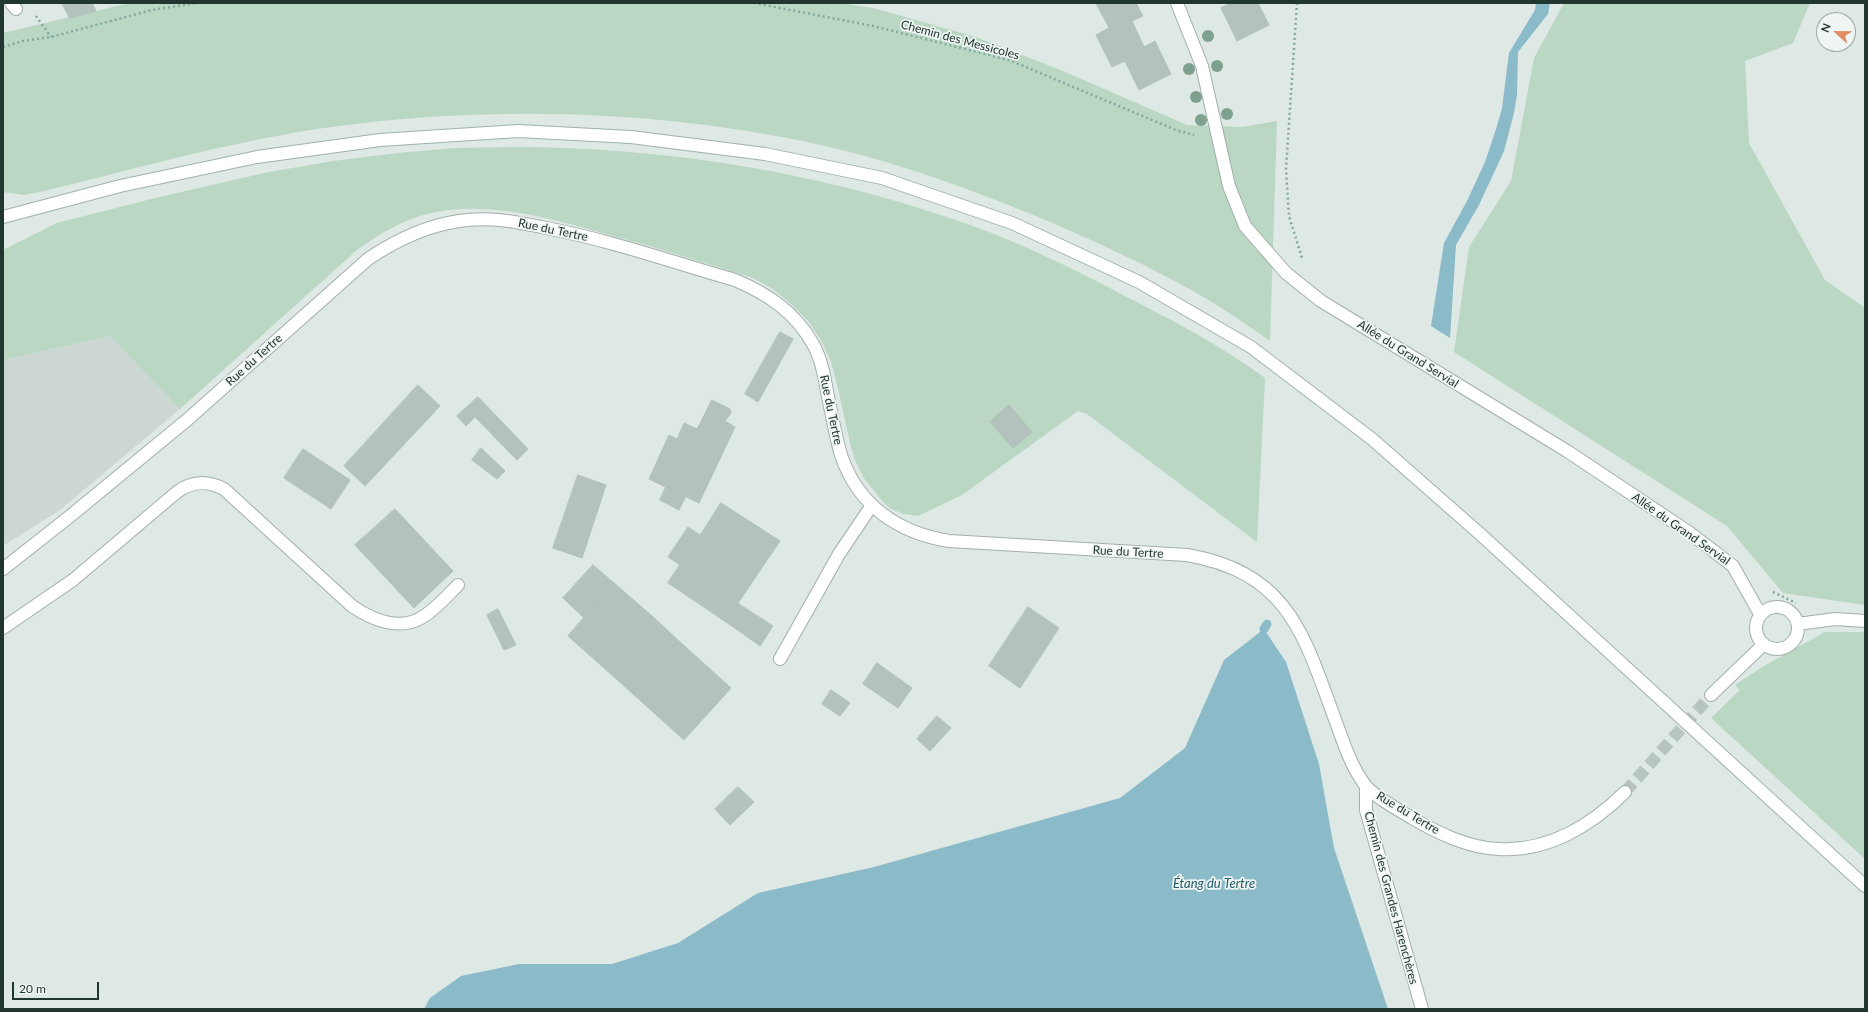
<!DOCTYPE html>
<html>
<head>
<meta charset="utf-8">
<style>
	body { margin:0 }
	#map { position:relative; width:1868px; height:1012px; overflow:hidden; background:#dee8e4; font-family:Lato,sans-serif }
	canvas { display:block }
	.frame { position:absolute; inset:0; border:4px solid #213531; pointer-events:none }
	.north { position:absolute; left:1816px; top:12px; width:40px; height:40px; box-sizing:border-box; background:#eef5f2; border:1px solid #9ca8a5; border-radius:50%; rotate:292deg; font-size:11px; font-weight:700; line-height:16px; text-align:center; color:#213531 }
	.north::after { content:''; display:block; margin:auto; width:14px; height:18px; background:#e28a62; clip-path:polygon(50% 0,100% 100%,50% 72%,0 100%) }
	.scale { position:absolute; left:12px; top:982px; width:87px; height:18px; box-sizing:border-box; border:2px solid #213531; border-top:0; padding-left:5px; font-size:12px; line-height:14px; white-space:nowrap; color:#213531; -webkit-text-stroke:3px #eef5f2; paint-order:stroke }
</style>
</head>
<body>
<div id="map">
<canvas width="1868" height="1012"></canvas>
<div class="frame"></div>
<div class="north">N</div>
<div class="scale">20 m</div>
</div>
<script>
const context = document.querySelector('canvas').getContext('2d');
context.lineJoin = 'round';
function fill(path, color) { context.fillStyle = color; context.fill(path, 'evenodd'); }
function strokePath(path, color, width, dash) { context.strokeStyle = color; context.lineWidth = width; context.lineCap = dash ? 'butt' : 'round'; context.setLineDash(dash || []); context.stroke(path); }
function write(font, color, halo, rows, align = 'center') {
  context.font = font + ' Lato,sans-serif'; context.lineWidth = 3.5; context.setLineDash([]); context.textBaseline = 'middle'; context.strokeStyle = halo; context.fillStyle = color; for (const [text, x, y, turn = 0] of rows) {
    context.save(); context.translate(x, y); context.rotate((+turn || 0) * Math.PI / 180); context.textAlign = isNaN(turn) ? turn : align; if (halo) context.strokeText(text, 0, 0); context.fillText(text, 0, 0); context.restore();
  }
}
fill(new Path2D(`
	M110,336L180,409L60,510L3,546V360Z`), '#ccd7d3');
fill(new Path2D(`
	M130,3H840L873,8L976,37L1063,71L1187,125L1242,127L1277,121L1270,341C1247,325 1224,309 1200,295C1146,264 1088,238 1031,214C969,189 907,166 842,150C685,112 514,105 355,124C248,136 144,167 40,192L24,195L3,192V33Z
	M1564,3H1810L1793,43L1745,61L1749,143L1825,280L1865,308V605L1783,593L1727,526L1454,352L1469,247L1511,181L1534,58Z
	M512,147C669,147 825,173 973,226C1025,245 1074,269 1123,295C1172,320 1220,345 1265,378L1257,542L1087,414L1078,411L962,495L918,516L904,514L891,509L882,501L863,477L855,460L850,443L837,384L831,362L821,340L808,321L791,304L773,289L753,278C705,263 658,248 610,235C552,219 491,200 431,213C404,219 380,234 358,249L180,409L110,336L3,360V250L57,223L159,197L269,172L333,161L398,153L454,148Z
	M1825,632H1865V859L1711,718L1740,690L1735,685L1764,666Z`), '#b9d7c3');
fill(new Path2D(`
	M1536,3H1550L1548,14L1518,52L1517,95L1514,113L1504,151L1479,205L1456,245L1450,338L1431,326L1444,243L1467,201L1485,162L1497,126L1502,108L1509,53L1535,10Z
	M1264,629L1286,662L1319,764L1334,848L1388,1009H424L430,998L461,976L519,964H612L678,943L758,893L874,867L1120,798L1185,748L1224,660Z`), '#8bbac8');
strokePath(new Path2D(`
	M1264,629L1267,624`), '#8bbac8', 9);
const building = new Path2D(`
	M62,3H92L96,11L70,18Z
	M1096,3H1136L1143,16L1132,21L1138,34L1104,51L1096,35L1109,28Z
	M1232,3H1258L1269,25L1237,41L1221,8Z
	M1138,34L1144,47L1155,41L1171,74L1139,90L1125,61L1112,67L1104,51Z
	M780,332L793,339L758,402L745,394Z
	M418,385L440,406L365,486L344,466Z
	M478,397L528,449L517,460L475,417L466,426L457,416Z
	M712,400L730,409L731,413L725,421L735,427L699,503L649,479L669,435L677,439L684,423L697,429Z
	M1009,405L1032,432L1013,448L990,422Z
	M481,448L505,471L497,479L472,460Z
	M303,449L350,480L331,509L284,478Z
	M578,475L606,485L582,558L553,548Z
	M666,487L686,496L679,510L660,500Z
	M721,503L780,541L738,603L668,557L688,527L700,535Z
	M395,509L453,571L414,608L355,545Z
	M593,565L614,583L584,618L563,598Z
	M680,565L745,608L732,626L668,583Z
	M614,583L652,616L604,668L568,636Z
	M1028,607L1059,628L1020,688L989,666Z
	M745,608L773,626L760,646L732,626Z
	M498,609L516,645L504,650L487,615Z
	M652,616L679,641L632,693L604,668Z
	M679,641L731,688L684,740L632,693Z
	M877,663L912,688L898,708L863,684Z
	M831,690L850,703L840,716L822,704Z
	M937,716L951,728L930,751L917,739Z
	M738,787L754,802L730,825L715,809Z`);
fill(building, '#b4c2bd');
strokePath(building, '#b1c0bb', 1);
strokePath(new Path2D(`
	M1625,792L1711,695`), '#b8c4c0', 12, [12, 6]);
const service = new Path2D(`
	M3,628L73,580L177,492C192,481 207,480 224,489L352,606C371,619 398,631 421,618C435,610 447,596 458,585
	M780,659L839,554L872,505`);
const minor = new Path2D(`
	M11,3L16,9
	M1177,3L1202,66L1229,186L1245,226L1286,273L1321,301L1567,451L1690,533L1733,566L1760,614
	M3,569L69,517L187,420L368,259C396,240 425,226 459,221C488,216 517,222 546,228C610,240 672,262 735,280C768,294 795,312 813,344C823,362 825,382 829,402C833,420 836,438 841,455C858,506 899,533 949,541L1187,555C1290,573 1304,636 1336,722C1344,744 1351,766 1365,785C1373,796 1399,810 1412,818C1438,833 1468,848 1499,849C1548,852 1592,825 1625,792
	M1756 628a21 21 0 1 1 42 0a21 21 0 1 1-42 0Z
	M1798,624L1835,619L1865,621
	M1711,695L1763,645
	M1366,786V810L1422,1009`);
const secondary = new Path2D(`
	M3,217L120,186L257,157L380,140L518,131L631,137L765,154L882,178L1012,223L1139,282L1251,347L1372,439L1479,533L1865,886`);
strokePath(service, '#a2afab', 14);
strokePath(minor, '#a2afab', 14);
strokePath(secondary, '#9fb2ac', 14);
strokePath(new Path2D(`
	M754,3L873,26L1009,60L1176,130L1194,135
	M1297,3L1286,169L1289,216L1302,258
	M36,16L51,37
	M3,47L23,41L51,37L152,10L196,3
	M1773,592L1796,603`), '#82a89f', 2.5, [2, 3]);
strokePath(service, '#fff', 12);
strokePath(minor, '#fff', 12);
strokePath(secondary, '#fff', 12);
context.fillStyle = '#7ea18f';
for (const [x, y] of [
	[1208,36],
	[1217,66],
	[1189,69],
	[1196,97],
	[1227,114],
	[1201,120]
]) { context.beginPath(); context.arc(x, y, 6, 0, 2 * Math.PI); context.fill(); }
write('12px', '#213531', '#eef5f2', [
	["Chemin des Messicoles",960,40,15],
	["Rue du Tertre",553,230,12],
	["Allée du Grand Servial",1408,354,32],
	["Rue du Tertre",254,360,-42],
	["Rue du Tertre",831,410,78],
	["Allée du Grand Servial",1681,529,35],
	["Rue du Tertre",1128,552,3],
	["Rue du Tertre",1408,813,31],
	["Chemin des Grandes Harenchères",1391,898,75]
]);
write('italic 13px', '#23596a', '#eef5f2', [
	["Étang du Tertre",1214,884]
]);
</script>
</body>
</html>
